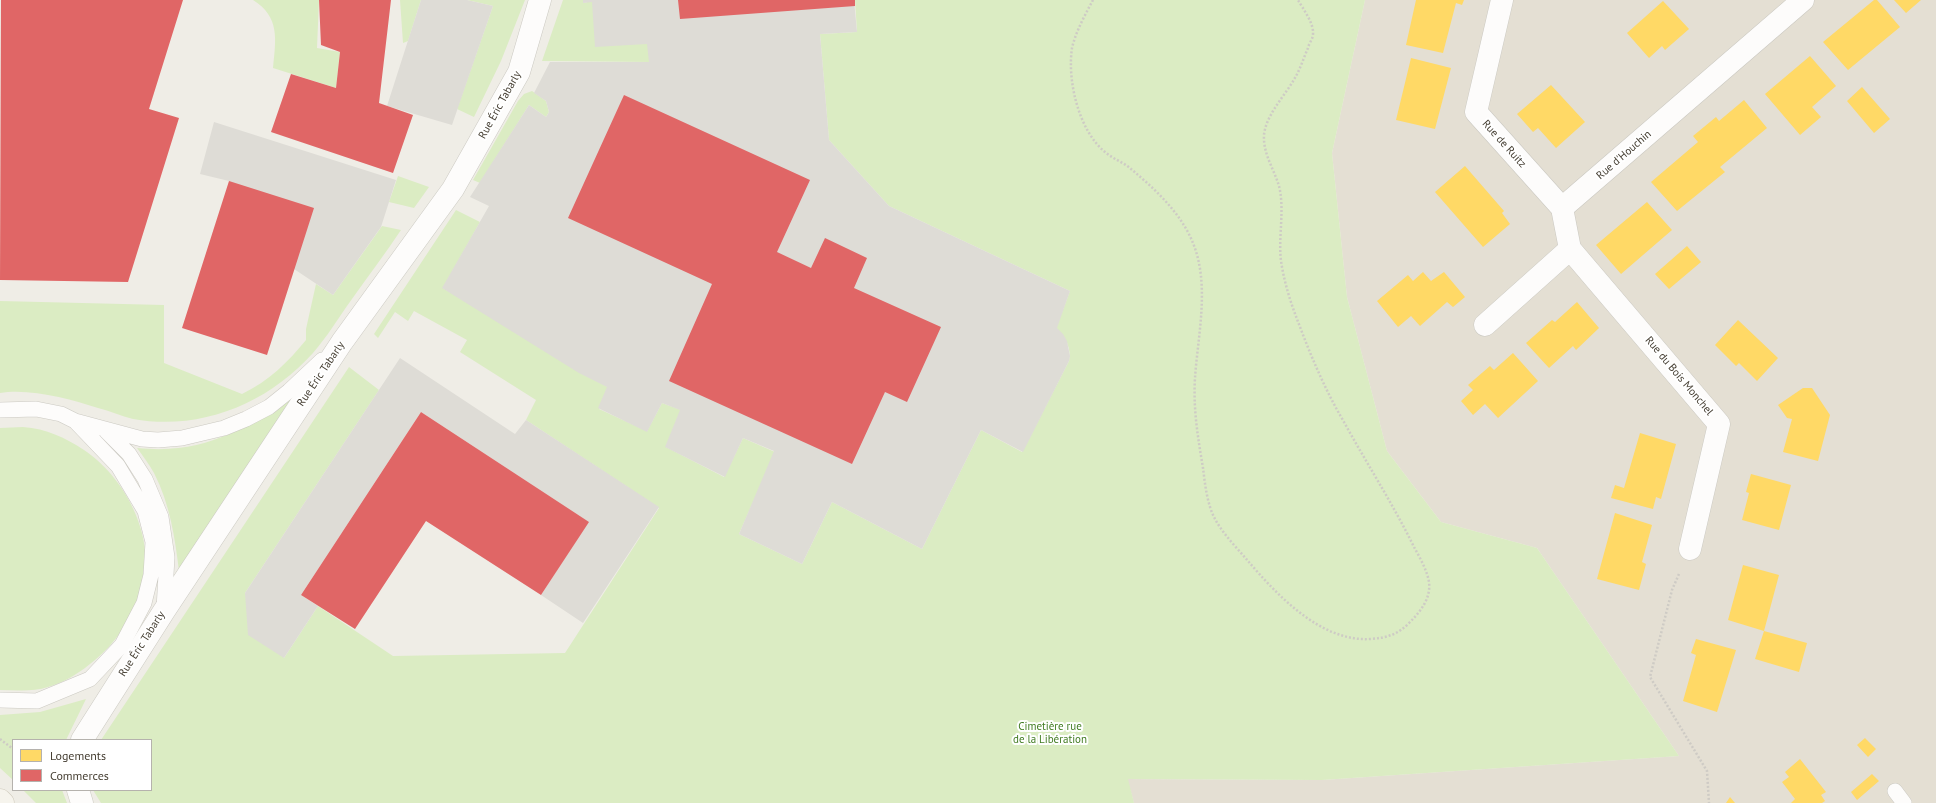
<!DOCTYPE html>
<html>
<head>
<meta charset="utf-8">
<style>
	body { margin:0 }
	#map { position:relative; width:1936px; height:803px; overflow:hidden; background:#efede6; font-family:"PT Sans",sans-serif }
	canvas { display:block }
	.legend { position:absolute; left:12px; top:739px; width:140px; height:52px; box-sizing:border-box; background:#fff; border:1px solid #b5b2ad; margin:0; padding:5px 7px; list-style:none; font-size:12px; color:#453e32 }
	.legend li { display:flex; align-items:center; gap:8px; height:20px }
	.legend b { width:20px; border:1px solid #b5b2ad }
</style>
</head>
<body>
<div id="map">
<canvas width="1936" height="803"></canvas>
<ul class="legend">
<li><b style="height:11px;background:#ffd966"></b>Logements</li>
<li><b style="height:11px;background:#e06666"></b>Commerces</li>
</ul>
</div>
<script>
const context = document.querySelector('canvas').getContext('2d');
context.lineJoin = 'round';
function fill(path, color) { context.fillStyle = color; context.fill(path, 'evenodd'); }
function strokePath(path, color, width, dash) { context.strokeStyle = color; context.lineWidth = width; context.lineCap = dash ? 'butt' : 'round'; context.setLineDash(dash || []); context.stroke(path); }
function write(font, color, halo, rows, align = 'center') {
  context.font = font + ' "PT Sans",sans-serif'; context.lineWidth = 4; context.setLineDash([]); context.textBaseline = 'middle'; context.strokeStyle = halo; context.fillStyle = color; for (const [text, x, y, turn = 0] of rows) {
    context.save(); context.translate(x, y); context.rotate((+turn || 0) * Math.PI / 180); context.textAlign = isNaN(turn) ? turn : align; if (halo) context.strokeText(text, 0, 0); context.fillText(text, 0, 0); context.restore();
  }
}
fill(new Path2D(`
	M1365,0H1936V803H1134L1127,779L1322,780L1679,756L1537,548L1441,522L1387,451L1347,297L1332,153Z`), '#e4dfd3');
fill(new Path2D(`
	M253,0H319L317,48L340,52L336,88L273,68C276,39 280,17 253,0Z
	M400,0H421L408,41L403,43Z
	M467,0H525L501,61L474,117L457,109L493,6Z
	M563,0H583V3L592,1L648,44L650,62L542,61Z
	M855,0H1365L1332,153L1347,297L1387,451L1441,522L1537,548L1679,756L1322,780L1128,779L1134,803H101L93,790H151V740H101L349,367L379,390L245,593L284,658L318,606L393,656L565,653L659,508L526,420L536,400L460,352L467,340L414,311L408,321L395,312L378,338L374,334L456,210L480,222L443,288L608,387L599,409L647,431L662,403L681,410L666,447L724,477L743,438L775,452L739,534L802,564L832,502L922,549L981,430L1022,452L1069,361C1072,349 1065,336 1056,328L1070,291L889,206L829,140L820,34L857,32Z
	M532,91L546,101L549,112L546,117L529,105L480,183L473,180L518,101L524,94Z
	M398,176L429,187L414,208L389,202Z
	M382,226L401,230C385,254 368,276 352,299C339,317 327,337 313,353C267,404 201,431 133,419C121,416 110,411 98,408C70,399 30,388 0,393V301L164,305V363L242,394C269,381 288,362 306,340V329L316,284L333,295Z
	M296,395L179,571C175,538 170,504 154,473C149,464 143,456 137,448C206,455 241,429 296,395Z
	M23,427C47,429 64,437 84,450C123,476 153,531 144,578C138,610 120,639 95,660C82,671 66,682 48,687C33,692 16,690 0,690V428Z
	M86,699L66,740H13V780L0,768V715L40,712Z
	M23,790H62L67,803H36Z`), '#dbecc3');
fill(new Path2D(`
	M421,0H467L493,6L452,125L387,106Z
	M583,0H854L857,32L820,34L829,140L889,206L1070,291L1057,328L1063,334L1067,341L1070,356L1069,361L1023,452L981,430L922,549L832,502L802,564L739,534L774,451L743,438L725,477L665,447L680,410L662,403L647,432L598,408L607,387L579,373L442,288L489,206L470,197L529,105L546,117L549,112L546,101L534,93L550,62H649L647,44L595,47L592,2L583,3Z
	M214,122L396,180L381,227L333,295L294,269L229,181L200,174Z
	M400,358L515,434L526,420L659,507L583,623L541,595L588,522L421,412L301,595L318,606L284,658L248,635L245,593Z`), '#dedcd6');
fill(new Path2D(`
	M1416,0H1464L1462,5L1456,3L1443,53L1406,45Z
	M1874,0H1877L1900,27L1848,70L1823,42Z
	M1894,0H1921L1906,13Z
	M1663,1L1689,29L1665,50L1662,46L1649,58L1627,33Z
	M1810,56L1836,86L1812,107L1821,117L1800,135L1765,94Z
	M1411,58L1451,68L1435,129L1396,120Z
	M1551,85L1585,122L1556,148L1538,128L1533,132L1517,114Z
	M1862,87L1890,119L1874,133L1847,101Z
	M1744,100L1767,128L1720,167L1725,172L1677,211L1651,182L1698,142L1693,136L1716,117L1719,121Z
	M1465,166L1504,211L1502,213L1510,224L1483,247L1435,192Z
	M1647,202L1672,230L1621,274L1596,245Z
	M1687,246L1701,262L1669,289L1655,274Z
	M1423,272L1431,281L1444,272L1465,297L1453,307L1447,302L1420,326L1411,316L1398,327L1377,301L1408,275L1413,281Z
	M1577,302L1599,328L1576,350L1573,346L1549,368L1526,343L1552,320L1555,322Z
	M1738,320L1778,358L1757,381L1739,363L1736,366L1715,345Z
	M1513,353L1538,381L1498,418L1485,404L1473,415L1461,401L1473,390L1468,385L1490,366L1494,370Z
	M1803,388H1812L1830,415L1818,461L1783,452L1792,419L1787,418L1778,405Z
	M1640,433L1676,444L1661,499L1656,497L1653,509L1611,498L1615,485L1624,488Z
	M1751,474L1791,485L1779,530L1742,520L1749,493L1746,492Z
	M1615,513L1652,525L1642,562L1646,564L1639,590L1597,579Z
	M1743,565L1779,575L1764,631L1728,620Z
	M1764,631L1807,643L1799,672L1755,659Z
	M1696,639L1736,650L1717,712L1683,701L1696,655L1691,653Z
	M1865,738L1876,749L1868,757L1857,745Z
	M1800,759L1826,792L1821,795L1825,801L1822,803H1791L1795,799L1782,782L1789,777L1785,772Z
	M1872,774L1879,781L1857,800L1851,792Z
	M1730,797L1735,803H1726Z`), '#ffd966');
fill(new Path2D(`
	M1,0H183L149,109L179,118L128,282L0,280Z
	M319,0H391L379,103L413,115L393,173L271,132L291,74L336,88L340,52L321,45Z
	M678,0H855V6L680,19Z
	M624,95L810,180L777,252L811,268L825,238L867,258L854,288L941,327L907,402L885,392L852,464L669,381L712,284L568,218Z
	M229,181L314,208L267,355L182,328Z
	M421,412L589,522L541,595L426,521L355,629L301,595Z`), '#e06666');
const service = new Path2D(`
	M0,410L36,409L61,414L75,421L142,439L158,440L182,438L224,428L246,419L269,407L289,391L322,360
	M106,431L129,454L145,479L161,517L167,557L164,609
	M0,700L37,701L90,679L122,645L144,603L151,575L153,542L145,511L118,466L75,421
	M1895,791L1904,803`);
const minor = new Path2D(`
	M1502,0L1476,112L1562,208
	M1485,325L1570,249
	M1690,549L1719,424L1570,249L1562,208L1803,0
	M82,740L164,611L342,342L453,189L519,72L540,0
	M78,790L82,803`);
const secondary = new Path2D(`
	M0,800L3,803`);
strokePath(service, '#cbc9c2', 16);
strokePath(minor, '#cbc9c2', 23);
strokePath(secondary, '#cfcabc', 23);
strokePath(new Path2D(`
	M1093,0C1085,15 1076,31 1072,48C1067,81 1079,131 1105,152C1113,159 1123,162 1131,169C1155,189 1181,213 1193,243C1210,285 1198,334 1195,378C1193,409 1198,438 1203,468C1205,484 1207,504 1215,519C1223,534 1237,548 1248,561C1277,595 1321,642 1370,639C1387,638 1399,634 1410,622C1421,611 1431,598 1429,582C1427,570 1420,558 1414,547C1393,504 1367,464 1344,422C1325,390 1310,354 1297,319C1290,301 1284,281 1281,261C1278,236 1285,210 1279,186C1274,169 1263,154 1264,135C1266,114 1286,95 1296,76C1301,67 1304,57 1308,48C1309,43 1313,39 1313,34C1314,23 1303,9 1298,0
	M1679,574L1672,590L1650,677L1707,771L1709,803
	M0,739L13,749`), '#cecbc5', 2.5, [2, 2]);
strokePath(service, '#fdfcfb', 15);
strokePath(minor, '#fdfcfb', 22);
strokePath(secondary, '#f6f4ed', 22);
write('11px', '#453e32', '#fff', [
	["Rue Éric Tabarly",500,105,-61],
	["Rue de Ruitz",1504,144,48],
	["Rue d'Houchin",1624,155,-41],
	["Rue Éric Tabarly",321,374,-56],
	["Rue du Bois Monchel",1679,376,50],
	["Rue Éric Tabarly",142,644,-57]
]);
write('11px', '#407b21', '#fff', [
	["Cimetière rue",1050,727],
	["de la Libération",1050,740]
]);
</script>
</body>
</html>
